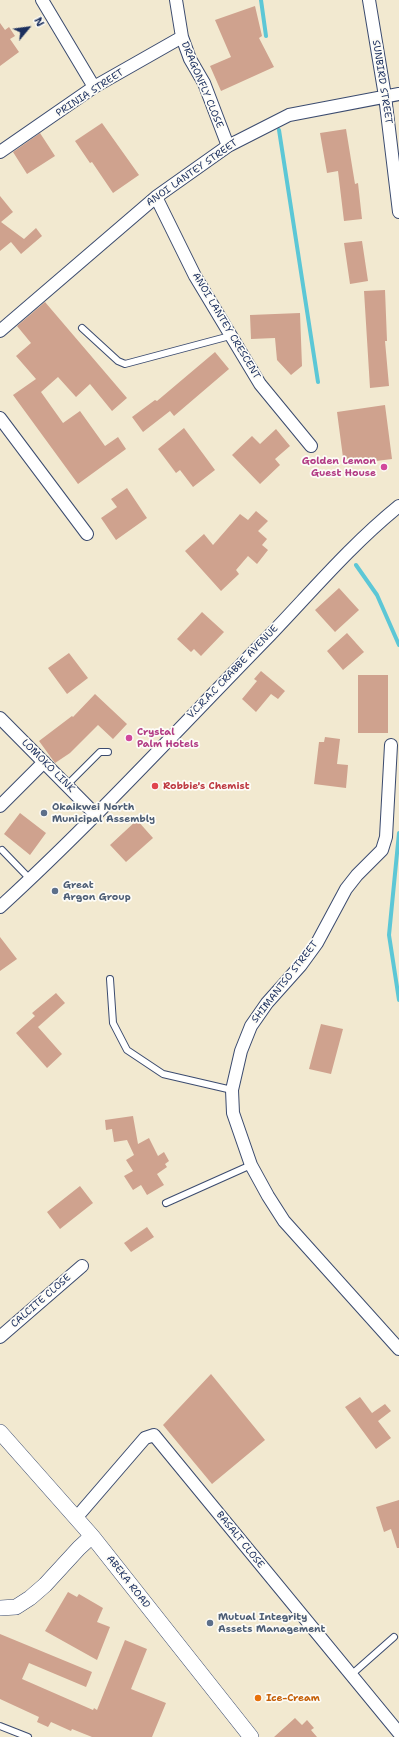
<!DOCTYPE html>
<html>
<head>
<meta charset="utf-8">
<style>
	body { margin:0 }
	#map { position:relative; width:399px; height:1737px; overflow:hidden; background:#f2e9d0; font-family:"Shantell Sans",sans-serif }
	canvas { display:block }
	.north { position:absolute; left:8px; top:8px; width:40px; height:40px; -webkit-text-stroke:3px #fdfcf7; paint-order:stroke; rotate:61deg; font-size:11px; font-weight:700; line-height:16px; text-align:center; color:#1b2f5e }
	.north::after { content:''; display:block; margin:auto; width:14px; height:18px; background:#1b2f5e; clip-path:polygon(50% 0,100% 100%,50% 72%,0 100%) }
</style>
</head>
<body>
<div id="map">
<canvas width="399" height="1737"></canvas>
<div class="north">N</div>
</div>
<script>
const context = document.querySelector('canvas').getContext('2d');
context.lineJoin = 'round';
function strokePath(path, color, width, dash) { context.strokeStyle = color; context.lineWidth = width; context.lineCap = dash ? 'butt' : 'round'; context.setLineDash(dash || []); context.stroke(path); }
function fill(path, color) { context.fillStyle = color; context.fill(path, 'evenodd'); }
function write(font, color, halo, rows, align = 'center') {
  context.font = font + ' "Shantell Sans",sans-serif'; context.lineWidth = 3.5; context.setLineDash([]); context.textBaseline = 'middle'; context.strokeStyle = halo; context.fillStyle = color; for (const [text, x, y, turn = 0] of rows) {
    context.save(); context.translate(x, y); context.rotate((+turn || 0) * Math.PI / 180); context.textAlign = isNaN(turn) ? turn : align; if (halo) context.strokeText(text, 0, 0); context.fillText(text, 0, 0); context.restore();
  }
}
strokePath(new Path2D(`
	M261,0L266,36
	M279,130L318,382
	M356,565L377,595L399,645
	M399,833L389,935L399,1000`), '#5cc7d6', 4);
fill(new Path2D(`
	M255,6L262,36L259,38L274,67L221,91L210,66L231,57L215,20Z
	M0,23L5,30L9,27L15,36L10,39L19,52L0,66Z
	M102,123L139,175L113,193L92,162L90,163L75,141Z
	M346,129L355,184L358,183L362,219L344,221L338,171L327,173L320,133Z
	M40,133L55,156L27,174L13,152Z
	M0,196L13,212L1,222L24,239L36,228L42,236L21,254L11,242L0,251Z
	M362,241L368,281L350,284L344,243Z
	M385,290L387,341H385L389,386L370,388L364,291Z
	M45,302L127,398L112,411L90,384L76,397L58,377L41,392L63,423L80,411L105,446L118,437L126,449L78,484L13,395L36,379L16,356L31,343L17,326Z
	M300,313L302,366L291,375L277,360L275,338L251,339L250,315Z
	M215,352L229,369L174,416L170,411L143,432L132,417L155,400L157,401Z
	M385,405L392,459L344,465L337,412Z
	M184,428L215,470L193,487L180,470L176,473L158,449Z
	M276,429L290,446L275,459L280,465L260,484L232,455L252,436L260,444Z
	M127,488L147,518L116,540L101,518L117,507L111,499Z
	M256,511L268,521L258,531L267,539L262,545L268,550L257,564L248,556L236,570L239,574L221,591L185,551L204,534L213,545L240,514L248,520Z
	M339,588L359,610L335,632L315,610Z
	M202,612L224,632L201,656L194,649L191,652L177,639Z
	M347,633L364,652L343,670L327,651Z
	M69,653L88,678L67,694L48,668Z
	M261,671L285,691L278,699L271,694L256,712L242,699L257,681L254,679Z
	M358,675H388V733H358Z
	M95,694L127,724L113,739L98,725L70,753L55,763L39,741L72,716L73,717Z
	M325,737L340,739L337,764L348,765L346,788L314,784L319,742H324Z
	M20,813L46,833L30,855L4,834Z
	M137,820L153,838L126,862L110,845Z
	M0,937L17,959L0,971Z
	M56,993L65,1003L38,1027L62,1054L47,1068L16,1033L35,1016L32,1013Z
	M321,1024L343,1029L331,1074L309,1069Z
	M133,1116L138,1144L149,1138L158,1156L164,1152L169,1161L165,1164L167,1167L157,1174L164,1185L147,1195L141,1185L133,1190L124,1176L133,1171L126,1160L134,1155L127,1140L114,1142L112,1129L106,1130L105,1120Z
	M80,1186L93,1203L60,1229L47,1212Z
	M147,1227L154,1237L131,1252L124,1243Z
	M211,1374L265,1440L212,1484L163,1425Z
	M360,1397L372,1413L385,1404L391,1411L378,1421L391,1438L376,1449L345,1407Z
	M399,1500V1548H397L391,1529L384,1532L376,1507Z
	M68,1592L77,1597L79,1594L103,1608L97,1622L110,1627L97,1660L45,1631Z
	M0,1634L92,1672L86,1687L29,1663L22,1679L93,1710L94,1708L97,1710L125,1640L147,1649L131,1689L166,1703L152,1737H92L72,1729L71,1731L51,1722L48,1727L37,1722L39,1717L0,1699Z
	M295,1718L302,1725L307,1720L314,1728L311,1730L317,1737H274Z`), '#cfa28e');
const service = new Path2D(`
	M82,328L118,361L125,364L230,336
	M67,785L100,752H108
	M2,850L30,879
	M110,979L113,1023L127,1050L163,1074L232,1090
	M166,1203L251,1165
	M351,1675L394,1637
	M0,1726L28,1737`);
const minor = new Path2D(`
	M42,0L94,87
	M176,0L182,37L190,59L204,83L228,146
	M369,0L385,96L399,212
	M0,152L94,87L182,37
	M156,197L195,276L260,384L311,446
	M0,331L156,197L228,146L289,115L399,94
	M0,418L87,534
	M0,718L95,814
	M391,745L386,837L382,850L357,875L346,889L317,943L301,965L267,1003L251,1026L241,1051L232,1090L233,1113L251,1165L268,1196L284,1221L399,1349
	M0,806L44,762
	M0,907C94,821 182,725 271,634C313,590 352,544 399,506
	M0,1337L82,1266
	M76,1518L145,1438L154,1435L399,1733`);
const tertiary = new Path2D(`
	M0,1432L92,1536L251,1737
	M0,1608L16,1607L30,1598L45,1585L79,1548L92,1536`);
strokePath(service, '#3b4b6f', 8);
strokePath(minor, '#3b4b6f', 14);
strokePath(tertiary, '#3b4b6f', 16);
strokePath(service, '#fff', 6);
strokePath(minor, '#fff', 12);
strokePath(tertiary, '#fff', 15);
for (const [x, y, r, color] of [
	[384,467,4,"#d1479c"],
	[129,738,4,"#d1479c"],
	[155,786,4,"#e0444e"],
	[44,813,4,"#5c6f8a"],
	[55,891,4,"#5c6f8a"],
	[210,1623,4,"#5c6f8a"],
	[258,1698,4,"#e8710a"]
]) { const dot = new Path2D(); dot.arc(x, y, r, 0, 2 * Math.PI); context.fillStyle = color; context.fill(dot); strokePath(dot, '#fdfcf7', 1.5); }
write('10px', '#1b2f5e', '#fdfcf7', [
	["SUNBIRD STREET",382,82,81],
	["DRAGONFLY CLOSE",202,85,67],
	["PRINIA STREET",90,93,-33],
	["ANOI LANTEY STREET",192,173,-35],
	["ANOI LANTEY CRESCENT",226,326,59],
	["V.C.R.A.C CRABBE AVENUE",233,672,-46],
	["LOMOKO LINK",48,766,45],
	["SHIMANTSO STREET",285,982,-52],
	["CALCITE CLOSE",41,1301,-41],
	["BASALT CLOSE",240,1540,51],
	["ABEKA ROAD",128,1582,52]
]);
write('bold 10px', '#b23c85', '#fdfcf7', [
	["Golden Lemon",376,461],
	["Guest House",376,473],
	["Crystal",137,732,"left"],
	["Palm Hotels",137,744,"left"]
], 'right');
write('bold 10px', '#be3a42', '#fdfcf7', [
	["Robbie's Chemist",163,786]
], 'left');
write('bold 10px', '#4e5e75', '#fdfcf7', [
	["Okaikwei North",52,807],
	["Municipal Assembly",52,819],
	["Great",63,885],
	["Argon Group",63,897],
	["Mutual Integrity",218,1617],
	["Assets Management",218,1629]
], 'left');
write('bold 10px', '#c56008', '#fdfcf7', [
	["Ice-Cream",266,1698]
], 'left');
</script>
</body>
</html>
